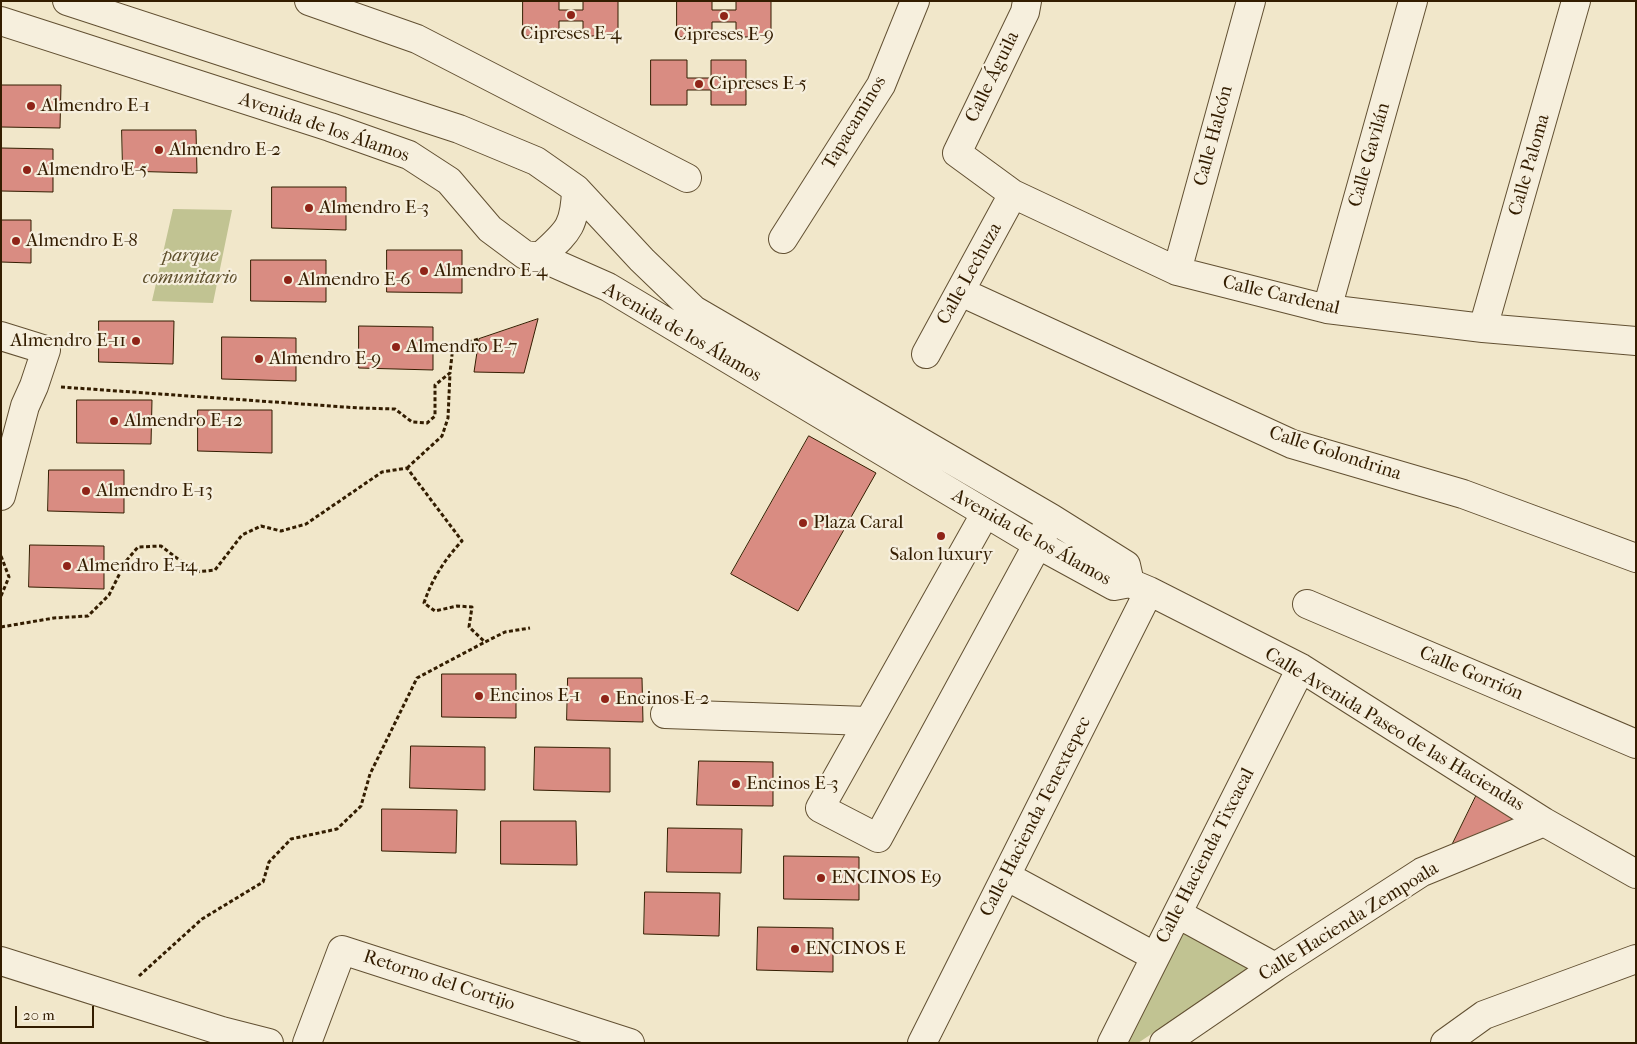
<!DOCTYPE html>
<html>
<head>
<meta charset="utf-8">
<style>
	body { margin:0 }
	#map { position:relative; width:1637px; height:1044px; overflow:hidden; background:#f1e7ca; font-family:"IM FELL French Canon",serif }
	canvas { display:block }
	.frame { position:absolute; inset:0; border:2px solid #331d00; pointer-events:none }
	.scale { position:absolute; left:15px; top:1006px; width:79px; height:22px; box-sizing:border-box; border:2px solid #331d00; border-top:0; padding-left:6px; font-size:15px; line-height:18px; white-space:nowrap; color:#331d00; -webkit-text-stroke:4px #f6efdd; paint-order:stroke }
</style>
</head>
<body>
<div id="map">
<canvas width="1637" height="1044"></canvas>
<div class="frame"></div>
<div class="scale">20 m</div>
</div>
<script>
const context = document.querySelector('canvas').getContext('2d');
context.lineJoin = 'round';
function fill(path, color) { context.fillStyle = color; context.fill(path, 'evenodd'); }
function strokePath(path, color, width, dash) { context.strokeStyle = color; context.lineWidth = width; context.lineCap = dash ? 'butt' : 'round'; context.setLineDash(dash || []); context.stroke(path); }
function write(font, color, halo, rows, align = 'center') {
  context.font = font + ' "IM FELL French Canon",serif'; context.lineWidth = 4.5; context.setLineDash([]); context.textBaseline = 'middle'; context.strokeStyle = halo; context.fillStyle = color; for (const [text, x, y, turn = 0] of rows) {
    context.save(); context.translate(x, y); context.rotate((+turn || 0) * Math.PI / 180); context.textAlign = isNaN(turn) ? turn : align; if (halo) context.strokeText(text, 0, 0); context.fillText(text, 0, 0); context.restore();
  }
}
fill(new Path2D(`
	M173,209L232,210L213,303L152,301Z
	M1181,931L1250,968L1138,1043H1125Z`), '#c1c392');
const building = new Path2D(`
	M523,1H559V10H583V1H618V36H583V21H559V36H523Z
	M677,1H712V10H736V1H771V37H736V22H712V37H677Z
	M651,60H687V78H711V60H746V105H711V90H687V105H651Z
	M1,85H61L60,128L1,127Z
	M122,130H196L197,173L123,171Z
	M1,148L53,149V192L1,191Z
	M272,187H346V230L272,228Z
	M1,220H31V263L1,262Z
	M387,250H462V293L387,292Z
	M251,260H326V302L251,301Z
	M538,319L524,373L474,372L479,339Z
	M99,321H174L173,364L99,362Z
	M359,326L433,327V370L359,368Z
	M222,337L296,338V381L222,379Z
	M77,400H152L151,444L77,443Z
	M198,410H272V453L198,451Z
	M809,436L876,473L798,611L731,574Z
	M49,470H124V513L48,511Z
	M30,545L104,546V589L29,587Z
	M442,674H516V718L442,717Z
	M568,678H642L643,722L567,720Z
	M411,746L485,747V790L410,788Z
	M535,747L610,748V792L534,790Z
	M699,761L773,762V806L697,805Z
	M1482,784L1528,818L1452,845Z
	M382,809L457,810L456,853L382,851Z
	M501,821H576L577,865L501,864Z
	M668,828L742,829L741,873L667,872Z
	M784,856L859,857V900L784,899Z
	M645,892L720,893L719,936L644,934Z
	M758,927L833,928V972L757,970Z`);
fill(building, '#d98c82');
strokePath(building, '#331d00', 1);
const minor = new Path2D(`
	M67,1L459,129L536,161L576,189L642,260L694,310L1051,518L1126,565L1130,583
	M309,1L417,39L687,178
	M1027,1L1025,12L957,153L1013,194L1177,271L1327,309L1483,328L1636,341
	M1,21L330,127L409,155L449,181L490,229L525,255L540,257L608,287L1039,545L1114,586L1130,583
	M783,239L881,85L915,1
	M540,257C567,232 575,228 576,189
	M1177,271L1251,1
	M961,292L1292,444L1463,494L1636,558
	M1327,309L1413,1
	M1483,328L1576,1
	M1,336L46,350L34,386L25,406L1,496
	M926,354L1013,194
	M985,514L820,808L878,838L1046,529
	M1130,583L1149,591L1301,668L1544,822L1636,874
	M1307,604L1636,744
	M665,714L868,721
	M1006,876L1154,956
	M1178,914L1275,967
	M1,961L222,1031L269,1043
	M307,1043L342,950L630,1043
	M922,1043L1149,591
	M1112,1043L1301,668
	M1164,1043L1275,967L1422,872L1544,822
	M1445,1043L1484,1015L1636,959`);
strokePath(minor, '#625032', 30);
strokePath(new Path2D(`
	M61,387L359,408L395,409L412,422L427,423L435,416V385L450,373L453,346L479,339
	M407,468L442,436L448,418L450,373
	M1,556L9,577L1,596
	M1,627L54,618L88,616L109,595L126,561L138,547L161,546L195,572L215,570L242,535L261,526L281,531L306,524L382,472L407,468L462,541C445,559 432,579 424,603L435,611L457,606L472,607L469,627L485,642L505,632L530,628
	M139,976L202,919L263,882L269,862L291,839L337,829L361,806L370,774L417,678L485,642`), '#331d00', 3, [4, 2.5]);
strokePath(minor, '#f6efdd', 28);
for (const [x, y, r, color] of [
	[571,15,5,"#8f2418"],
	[724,16,5,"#8f2418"],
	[699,84,5,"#8f2418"],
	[31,106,5,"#8f2418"],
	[159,150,5,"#8f2418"],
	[27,170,5,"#8f2418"],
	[309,208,5,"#8f2418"],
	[16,241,5,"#8f2418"],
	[424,271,5,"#8f2418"],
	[288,280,5,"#8f2418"],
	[136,341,5,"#8f2418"],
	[396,347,5,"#8f2418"],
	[259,359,5,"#8f2418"],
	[114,421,5,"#8f2418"],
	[86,491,5,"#8f2418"],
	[803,523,5,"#8f2418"],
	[941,536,5,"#8f2418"],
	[67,566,5,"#8f2418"],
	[479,696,5,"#8f2418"],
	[605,699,5,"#8f2418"],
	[736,784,5,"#8f2418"],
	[821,878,5,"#8f2418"],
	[795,949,5,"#8f2418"]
]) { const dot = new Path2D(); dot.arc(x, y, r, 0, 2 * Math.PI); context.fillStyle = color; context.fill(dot); strokePath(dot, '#f6efdd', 2); }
write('19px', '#331d00', '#f6efdd', [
	["Cipreses E-4",571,34,"center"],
	["Cipreses E-9",724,35,"center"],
	["Cipreses E-5",709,84],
	["Almendro E-1",41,106],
	["Almendro E-2",169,150],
	["Almendro E-5",37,170],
	["Almendro E-3",319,208],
	["Almendro E-8",26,241],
	["Almendro E-4",434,271],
	["Almendro E-6",298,280],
	["Almendro E-11",126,341,"right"],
	["Almendro E-7",406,347],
	["Almendro E-9",269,359],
	["Almendro E-12",124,421],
	["Almendro E-13",96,491],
	["Plaza Caral",813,523],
	["Salon luxury",941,555,"center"],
	["Almendro E-14",77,566],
	["Encinos E-1",489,696],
	["Encinos E-2",615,699],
	["Encinos E-3",746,784],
	["ENCINOS E9",831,878],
	["ENCINOS E",805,949]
], 'left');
write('19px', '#331d00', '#f6efdd', [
	["Calle Águila",993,77,-64],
	["Tapacaminos",855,123,-59],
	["Avenida de los Álamos",324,128,19],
	["Calle Halcón",1214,136,-75],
	["Calle Gavilán",1370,155,-74],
	["Calle Paloma",1530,165,-74],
	["Calle Lechuza",970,274,-61],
	["Calle Cardenal",1281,296,13],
	["Avenida de los Álamos",682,333,30],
	["Calle Golondrina",1335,454,18],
	["Avenida de los Álamos",1031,538,29],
	["Calle Gorrión",1471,674,23],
	["Calle Avenida Paseo de las Haciendas",1394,730,31],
	["Calle Hacienda Tenextepec",1036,817,-63],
	["Calle Hacienda Tixcacal",1206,856,-63],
	["Calle Hacienda Zempoala",1349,922,-32],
	["Retorno del Cortijo",439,981,18]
]);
write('italic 19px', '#5e4f2c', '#f6efdd', [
	["parque",190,256],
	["comunitario",190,278]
]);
</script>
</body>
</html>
